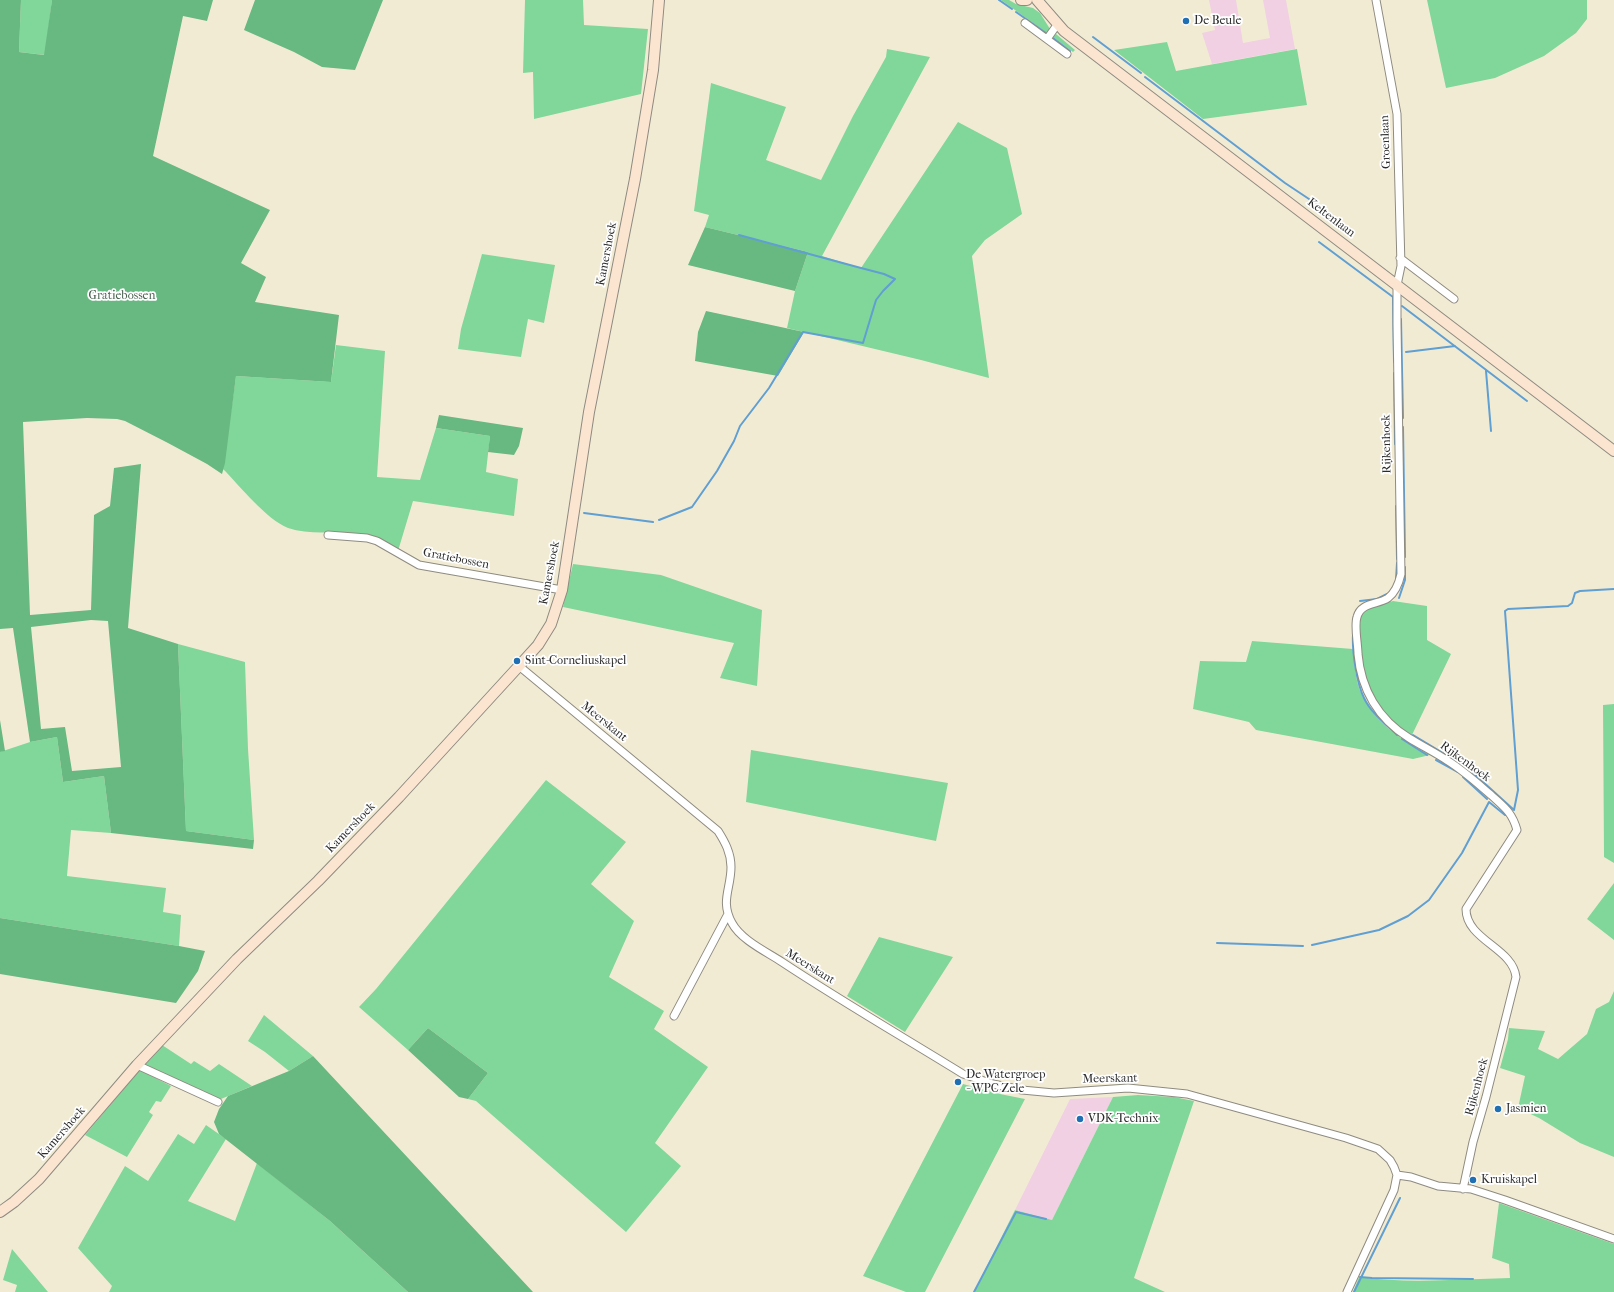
<!DOCTYPE html>
<html>
<head>
<meta charset="utf-8">
<style>
	body { margin:0 }
	canvas { display:block; background:#f2ebd4 }
</style>
</head>
<body>
<canvas width="1614" height="1292"></canvas>
<script>
const context = document.querySelector('canvas').getContext('2d');
context.lineJoin = 'round';
function fill(path, color) { context.fillStyle = color; context.fill(path, 'evenodd'); }
function strokePath(path, color, width, dash) { context.strokeStyle = color; context.lineWidth = width; context.lineCap = dash ? 'butt' : 'round'; context.setLineDash(dash || []); context.stroke(path); }
function write(font, color, halo, rows, align = 'center') {
  context.font = font + ' "IM FELL French Canon",serif'; context.lineWidth = 3.5; context.setLineDash([]); context.textBaseline = 'middle'; context.strokeStyle = halo; context.fillStyle = color; for (const [text, x, y, turn = 0] of rows) {
    context.save(); context.translate(x, y); context.rotate((+turn || 0) * Math.PI / 180); context.textAlign = isNaN(turn) ? turn : align; if (halo) context.strokeText(text, 0, 0); context.fillText(text, 0, 0); context.restore();
  }
}
fill(new Path2D(`
	M1209,0H1236L1243,43L1270,38L1263,0H1286L1295,49L1212,64L1202,33L1215,30Z
	M1113,1097L1052,1220L1015,1210L1070,1099Z`), '#f1d0e3');
fill(new Path2D(`
	M21,0H52L45,55L19,52Z
	M525,0H583L584,25L648,29L641,94L534,119L533,72L523,73Z
	M1001,0H1009L1016,4L1033,8L1040,13L1050,29L1047,33Z
	M1427,0H1587V19L1576,33L1544,56L1495,78L1446,88Z
	M1056,34L1075,50L1073,52L1053,37Z
	M1167,42L1176,71L1297,49L1307,105L1203,119L1114,50Z
	M887,49L930,57L822,256L861,268L958,122L1007,148L1022,214L985,240L972,256L989,378L921,360L787,328L795,291L808,252L705,227L709,215L694,211L711,83L786,107L766,160L821,180L853,116L886,57Z
	M482,254L555,265L544,323L528,319L521,357L458,349L461,329Z
	M336,345L385,351L377,477L420,480L436,428L490,436L486,472L518,479L514,516L413,501L398,551C386,546 368,535 355,534C334,531 309,535 288,528C266,519 240,486 223,469L236,376L331,382Z
	M573,564L661,575L762,610L757,686L720,678L734,643L563,607Z
	M1393,601L1427,606V640L1451,654L1411,737C1397,726 1382,713 1373,697C1366,684 1352,621 1364,611C1372,605 1384,604 1393,601Z
	M1252,641L1353,649C1355,665 1355,681 1362,695C1375,723 1403,741 1430,755L1413,759L1256,730L1249,722L1193,709L1200,661L1246,662Z
	M178,644L245,662L248,749L254,840L186,831Z
	M1614,704V863L1604,857L1603,705Z
	M57,737L63,782L104,776L111,833L71,830L67,876L166,888L163,912L181,915L179,946L0,918V752L30,742Z
	M751,750L948,783L936,841L746,802Z
	M546,780L626,842L591,884L634,921L609,977L664,1011L654,1029L708,1067L655,1143L681,1166L626,1232L476,1101L468,1099L488,1073L428,1028L408,1050L359,1007L376,989Z
	M1614,883V940L1587,919Z
	M879,937L953,957L905,1032L847,996Z
	M1614,991V1157L1580,1143L1539,1118L1518,1108L1525,1076L1500,1068L1508,1039L1509,1028L1545,1031L1538,1049L1558,1059L1587,1034L1596,1009L1609,1002Z
	M264,1015L313,1056L289,1071L265,1052L248,1041Z
	M162,1045L191,1064L194,1061L210,1071L219,1064L252,1086L221,1099L216,1098L142,1065Z
	M140,1070L171,1086L161,1102L156,1101L149,1112L153,1115L127,1157L85,1135Z
	M963,1084L1000,1094L1025,1099L925,1292H906L863,1276Z
	M1138,1095L1174,1097L1194,1101L1134,1278L1165,1292H974L1015,1210L1052,1220L1113,1097Z
	M206,1125L226,1139L188,1201L235,1221L257,1163L330,1221L408,1292H109L112,1286L78,1248L125,1166L148,1181L178,1134L194,1144Z
	M1499,1203L1614,1244V1292H1353L1359,1277C1409,1284 1460,1279 1510,1278L1509,1264L1492,1258Z
	M12,1249L48,1292H15L17,1285L3,1280Z`), '#81d79a');
fill(new Path2D(`
	M0,0H21L19,52L44,55L52,0H213L207,21L183,16L153,156L270,210L241,263L266,277L255,302L339,315L331,382L236,376L225,463L222,474L207,464L168,443L125,421L117,419L87,418L23,422L30,615L91,610L94,515L110,506L114,468L141,464L128,628L178,644L186,831L254,840L253,849L111,833L104,776L63,782L57,737L30,742L13,628L0,629ZM91,620L108,621L121,767L72,771L65,727L41,729L31,627Z
	M255,0H383L355,70L322,67L294,52L244,30Z
	M705,227L808,252L795,291L688,265Z
	M706,311L804,332L778,376L700,362L695,361L698,332Z
	M439,415L523,428L519,446L514,455L488,452L490,436L436,428Z
	M0,720L5,751L0,752Z
	M0,918L179,946L205,951L198,971L176,1003L0,974Z
	M428,1028L488,1073L468,1099L459,1097L408,1050Z
	M313,1056L533,1292H408L330,1221L219,1134L214,1122L219,1109L228,1096L289,1071Z`), '#68b882');
strokePath(new Path2D(`
	M999,0L1012,9
	M1016,12L1046,33
	M1093,37L1141,73
	M1053,38L1070,51L1069,54
	M1145,77L1285,183L1309,199
	M1319,242L1393,297L1394,362
	M1402,306L1527,401
	M1401,319L1403,418
	M1406,352L1455,346
	M1486,371L1491,431
	M1394,373L1395,444
	M1403,427L1405,557
	M1396,506L1397,559
	M584,513L653,522
	M659,520L692,507L717,471L734,441L740,426L769,388L803,332L863,343L876,300L883,291L895,279L884,274L861,268L739,235
	M1396,579L1397,563
	M1399,598L1405,580V567
	M1360,601L1377,599L1387,594
	M1353,635C1352,652 1357,684 1364,698C1371,713 1386,724 1397,735
	M1413,735L1463,765
	M1402,739L1427,755
	M1436,760L1458,772
	M1471,771L1514,810
	M1463,777L1487,799
	M1514,810L1518,790L1505,611L1508,609L1568,606L1572,603L1575,593L1580,591L1614,589
	M1217,943L1303,946
	M1312,945L1379,930L1408,916L1429,900L1462,853L1489,802L1505,815H1508
	M1360,1277L1372,1278L1473,1279
	M974,1292L1016,1212L1046,1219
	M1354,1292L1400,1198`), '#609fd2', 2);
const street = new Path2D(`
	M1376,0L1397,114L1401,266L1397,285V324L1401,574C1399,583 1396,592 1388,598C1378,605 1361,602 1357,617C1354,626 1358,644 1358,654C1361,689 1378,719 1409,738C1422,746 1436,753 1448,761C1464,771 1477,783 1491,795C1504,807 1512,812 1517,830L1466,909C1466,940 1513,948 1516,977L1486,1097L1473,1142L1463,1189
	M1025,23L1067,54
	M1047,39L1057,25
	M1400,258L1454,299
	M328,535L367,538L377,541L419,565L562,590
	M519,666L718,831C725,842 731,853 731,867C731,889 720,901 732,923C741,940 767,952 782,962C841,1001 903,1037 963,1074L993,1084L1022,1090L1054,1093L1128,1088L1187,1094L1346,1138L1378,1149L1390,1160L1394,1167L1397,1175L1394,1190L1347,1292
	M674,1016L728,914
	M137,1065L218,1102
	M1397,1175L1411,1177L1438,1186L1471,1189L1505,1200L1614,1239`);
const secondary = new Path2D(`
	M1021,0H1027
	M1037,0L1064,31L1614,451
	M0,1212L14,1202L39,1179L137,1065L237,959L318,881L399,797L519,666L538,645L551,624L562,590L589,412L635,179L653,70L659,0`);
strokePath(street, '#8e8b80', 9);
strokePath(secondary, '#8e8b80', 12);
strokePath(street, '#fff', 7);
strokePath(secondary, '#fce5d0', 10);
for (const [x, y, r, color] of [
	[1186,21,4,"#1f6fb2"],
	[517,661,4,"#1f6fb2"],
	[958,1082,4,"#1f6fb2"],
	[1498,1109,4,"#1f6fb2"],
	[1080,1119,4,"#1f6fb2"],
	[1473,1180,4,"#1f6fb2"]
]) { const dot = new Path2D(); dot.arc(x, y, r, 0, 2 * Math.PI); context.fillStyle = color; context.fill(dot); strokePath(dot, '#fff', 1.5); }
write('12px', '#2b2b2b', '#fff', [
	["De Beule",1194,21],
	["Sint-Corneliuskapel",525,661],
	["De Watergroep",966,1075],
	["- WPC Zele",966,1089],
	["Jasmien",1506,1109],
	["VDK-Technix",1088,1119],
	["Kruiskapel",1481,1180]
], 'left');
write('12px', '#2b2b2b', '#fff', [
	["Groenlaan",1386,142,-92],
	["Keltenlaan",1331,218,37],
	["Kamershoek",607,254,-79],
	["Rijkenhoek",1387,444,-91],
	["Gratiebossen",456,559,11],
	["Kamershoek",550,573,-79],
	["Meerskant",604,722,39],
	["Rijkenhoek",1465,762,36],
	["Kamershoek",351,828,-46],
	["Meerskant",810,967,32],
	["Meerskant",1110,1079,-1],
	["Rijkenhoek",1477,1087,-75],
	["Kamershoek",62,1133,-49]
]);
write('12px', '#455f4c', '#fff', [
	["Gratiebossen",122,296]
]);
</script>
</body>
</html>
